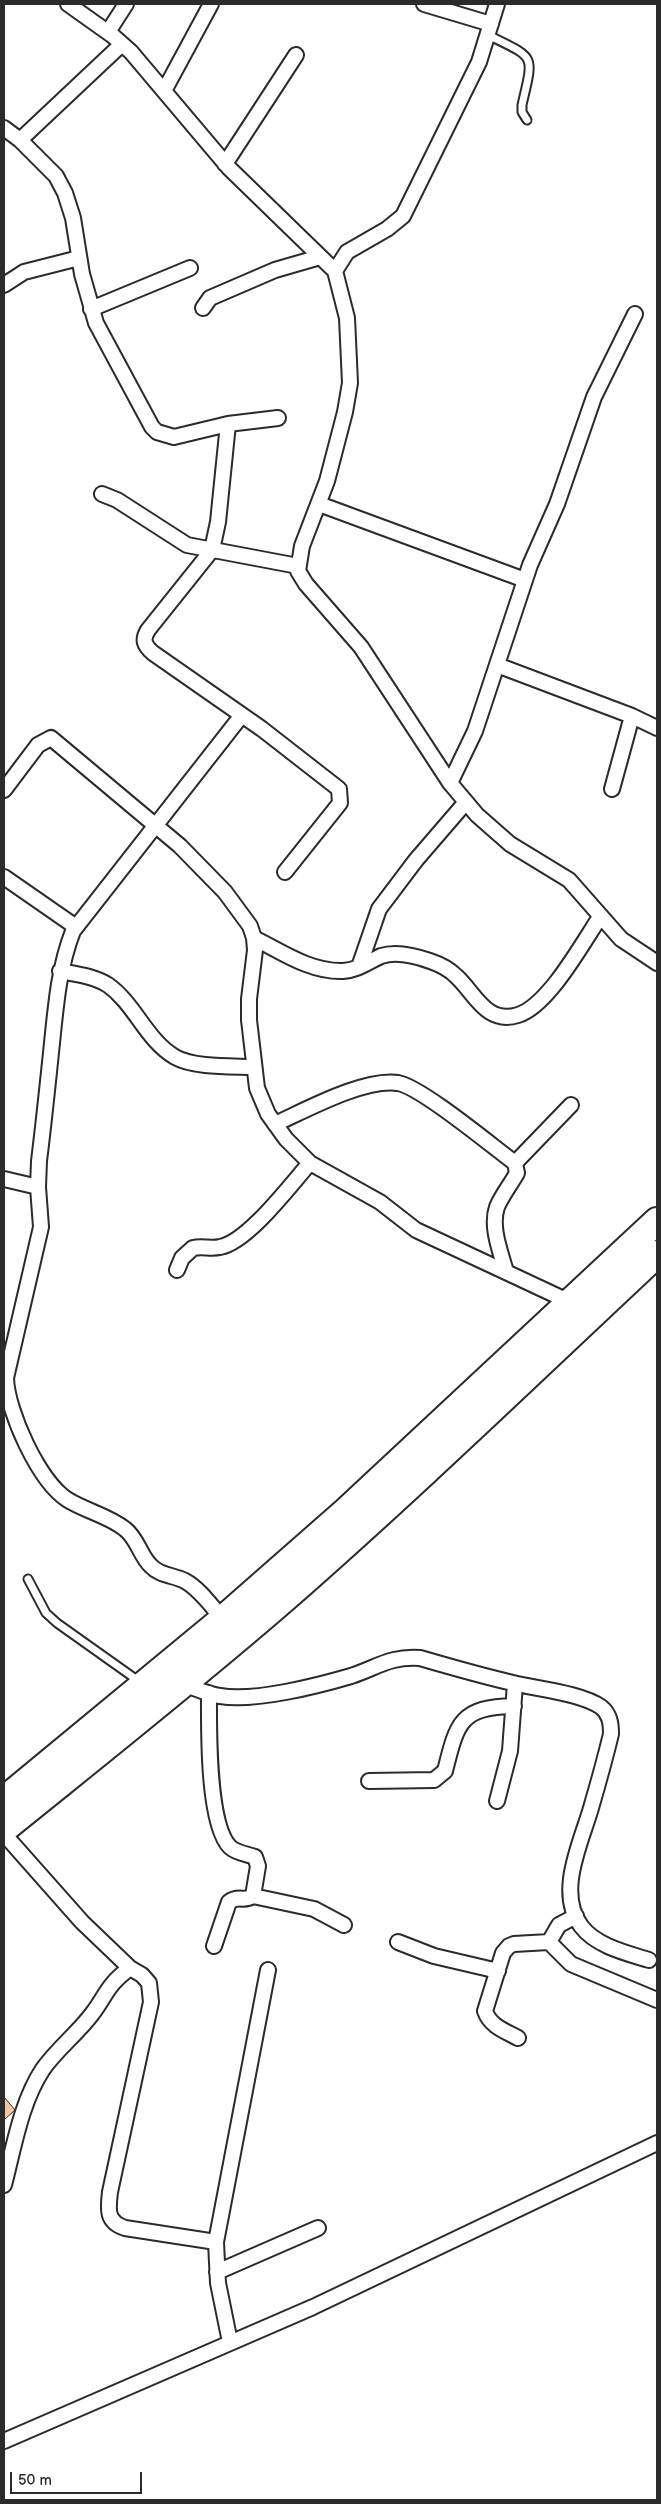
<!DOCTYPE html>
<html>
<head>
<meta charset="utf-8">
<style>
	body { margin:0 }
	#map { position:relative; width:661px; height:2504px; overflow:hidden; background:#fff; font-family:"Balsamiq Sans",sans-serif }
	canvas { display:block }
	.frame { position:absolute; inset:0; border:5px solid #2b2b2b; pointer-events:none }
	.scale { position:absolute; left:10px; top:2472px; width:132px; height:22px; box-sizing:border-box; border:2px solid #2b2b2b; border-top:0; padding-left:6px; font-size:15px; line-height:18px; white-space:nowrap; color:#2b2b2b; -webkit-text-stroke:4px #fff; paint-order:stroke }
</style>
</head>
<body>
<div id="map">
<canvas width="661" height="2504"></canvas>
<div class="frame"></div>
<div class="scale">50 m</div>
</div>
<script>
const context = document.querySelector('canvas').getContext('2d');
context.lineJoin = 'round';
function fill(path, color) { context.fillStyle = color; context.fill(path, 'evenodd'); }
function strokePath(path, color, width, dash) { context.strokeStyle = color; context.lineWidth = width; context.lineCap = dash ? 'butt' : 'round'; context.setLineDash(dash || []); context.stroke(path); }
const building = new Path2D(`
	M4,2097L15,2110L4,2120Z`);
fill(building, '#f5c8a5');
strokePath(building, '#2b2b2b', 1);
const lane = new Path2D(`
	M488,35C536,59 534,53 522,105V112L527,120
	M28,1579L46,1613L57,1623L140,1682`);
const street = new Path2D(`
	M68,4L113,36L131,52L229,168L335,271
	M424,4L491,24
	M497,4L479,62L403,216L387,229L347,252L335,271L347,318L350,383L345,412L327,481L302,546L298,571L306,584L361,647L450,783L477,815L510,844L569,880L621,939L657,963
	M108,32L126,4
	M164,91L211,4
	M4,128L20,140L56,176L65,193L73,218L82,274L96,323L152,427L157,432L174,437L228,424L278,418
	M20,140L122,44
	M225,164L296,55
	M4,285L24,272L79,258
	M203,308L210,298L275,270L320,257
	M91,309L190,268
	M228,424L218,522L212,550L148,630C142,640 144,645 153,653L262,729L339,789L340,803L285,872
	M102,494L117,500L187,545L298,566
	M319,504L525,580
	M497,665L632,716L657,728
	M450,783L475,731L530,565L557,504L594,397L635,314
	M612,789L632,716
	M4,790L38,745L51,738L180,846L225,892L250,926L254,938L255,950L249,999V1020L257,1088L268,1114L286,1139L310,1163L380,1202L416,1230L570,1302
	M4,877L76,927
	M254,938C282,952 310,972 343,971C358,970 368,962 381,956C396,951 416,956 430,961C439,964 449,969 456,976C475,993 486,1025 518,1015C548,1006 582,944 600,917
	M359,967L379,909L416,860L466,802
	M60,971C76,974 94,976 108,985C135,1004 146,1040 175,1057C194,1068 233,1066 254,1067
	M275,1124C306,1110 364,1078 398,1083C421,1087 492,1146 515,1163L517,1173C511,1184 502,1195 497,1207C490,1227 501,1253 506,1272
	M515,1163L571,1105
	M4,1179L38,1187
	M177,1270L182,1258L193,1248C202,1246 211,1249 220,1247C248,1242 291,1184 310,1163
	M223,1619C212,1607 200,1589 185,1581C174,1575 160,1576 151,1566C140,1556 138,1539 125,1529C109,1516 86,1511 68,1500C39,1482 7,1411 6,1378L41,1227L38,1187L39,1161C44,1121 48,1082 52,1043C56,1004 59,967 73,931L242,715
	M183,1684C195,1688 207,1694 220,1696C254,1702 317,1686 351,1676C378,1667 390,1656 420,1658C451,1667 482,1676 513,1683C537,1689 581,1693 601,1707C610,1714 611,1724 611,1734C605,1759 598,1784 591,1808C581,1843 556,1892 581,1926C596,1946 626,1953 649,1960
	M209,1693C209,1726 207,1824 230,1847C236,1853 247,1854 255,1857L258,1866L253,1896C245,1902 237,1895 229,1902L214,1946
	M369,1781L434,1780L445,1771C457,1723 460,1707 514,1706
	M497,1801L510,1751L515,1684
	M4,1834L82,1922L130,1968L142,1975L149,1983L151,2002L110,2192C108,2209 106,2222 125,2228L216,2242
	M253,1896L314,1909L344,1925
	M398,1942L434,1956L498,1971
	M549,1942L571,1964L657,2000
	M518,2038C505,2031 490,2026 485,2011L503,1953L509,1946L514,1944L549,1942L559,1925L576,1916
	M4,2185C14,2147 21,2102 43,2069C57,2049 77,2034 92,2014C107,1994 107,1985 130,1968
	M217,2272L318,2228
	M230,2342L218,2283L216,2242L268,1970
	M4,2441L313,2307L657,2143`);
const highway = new Path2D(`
	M4,1800L223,1619L346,1511L657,1221
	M4,1829C98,1753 193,1678 284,1599C412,1487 534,1369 657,1254`);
strokePath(lane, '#2b2b2b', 11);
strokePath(street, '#2b2b2b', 18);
strokePath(highway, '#2b2b2b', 30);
strokePath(lane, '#fff', 7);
strokePath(street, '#fff', 14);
strokePath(highway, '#fff', 26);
</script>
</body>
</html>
